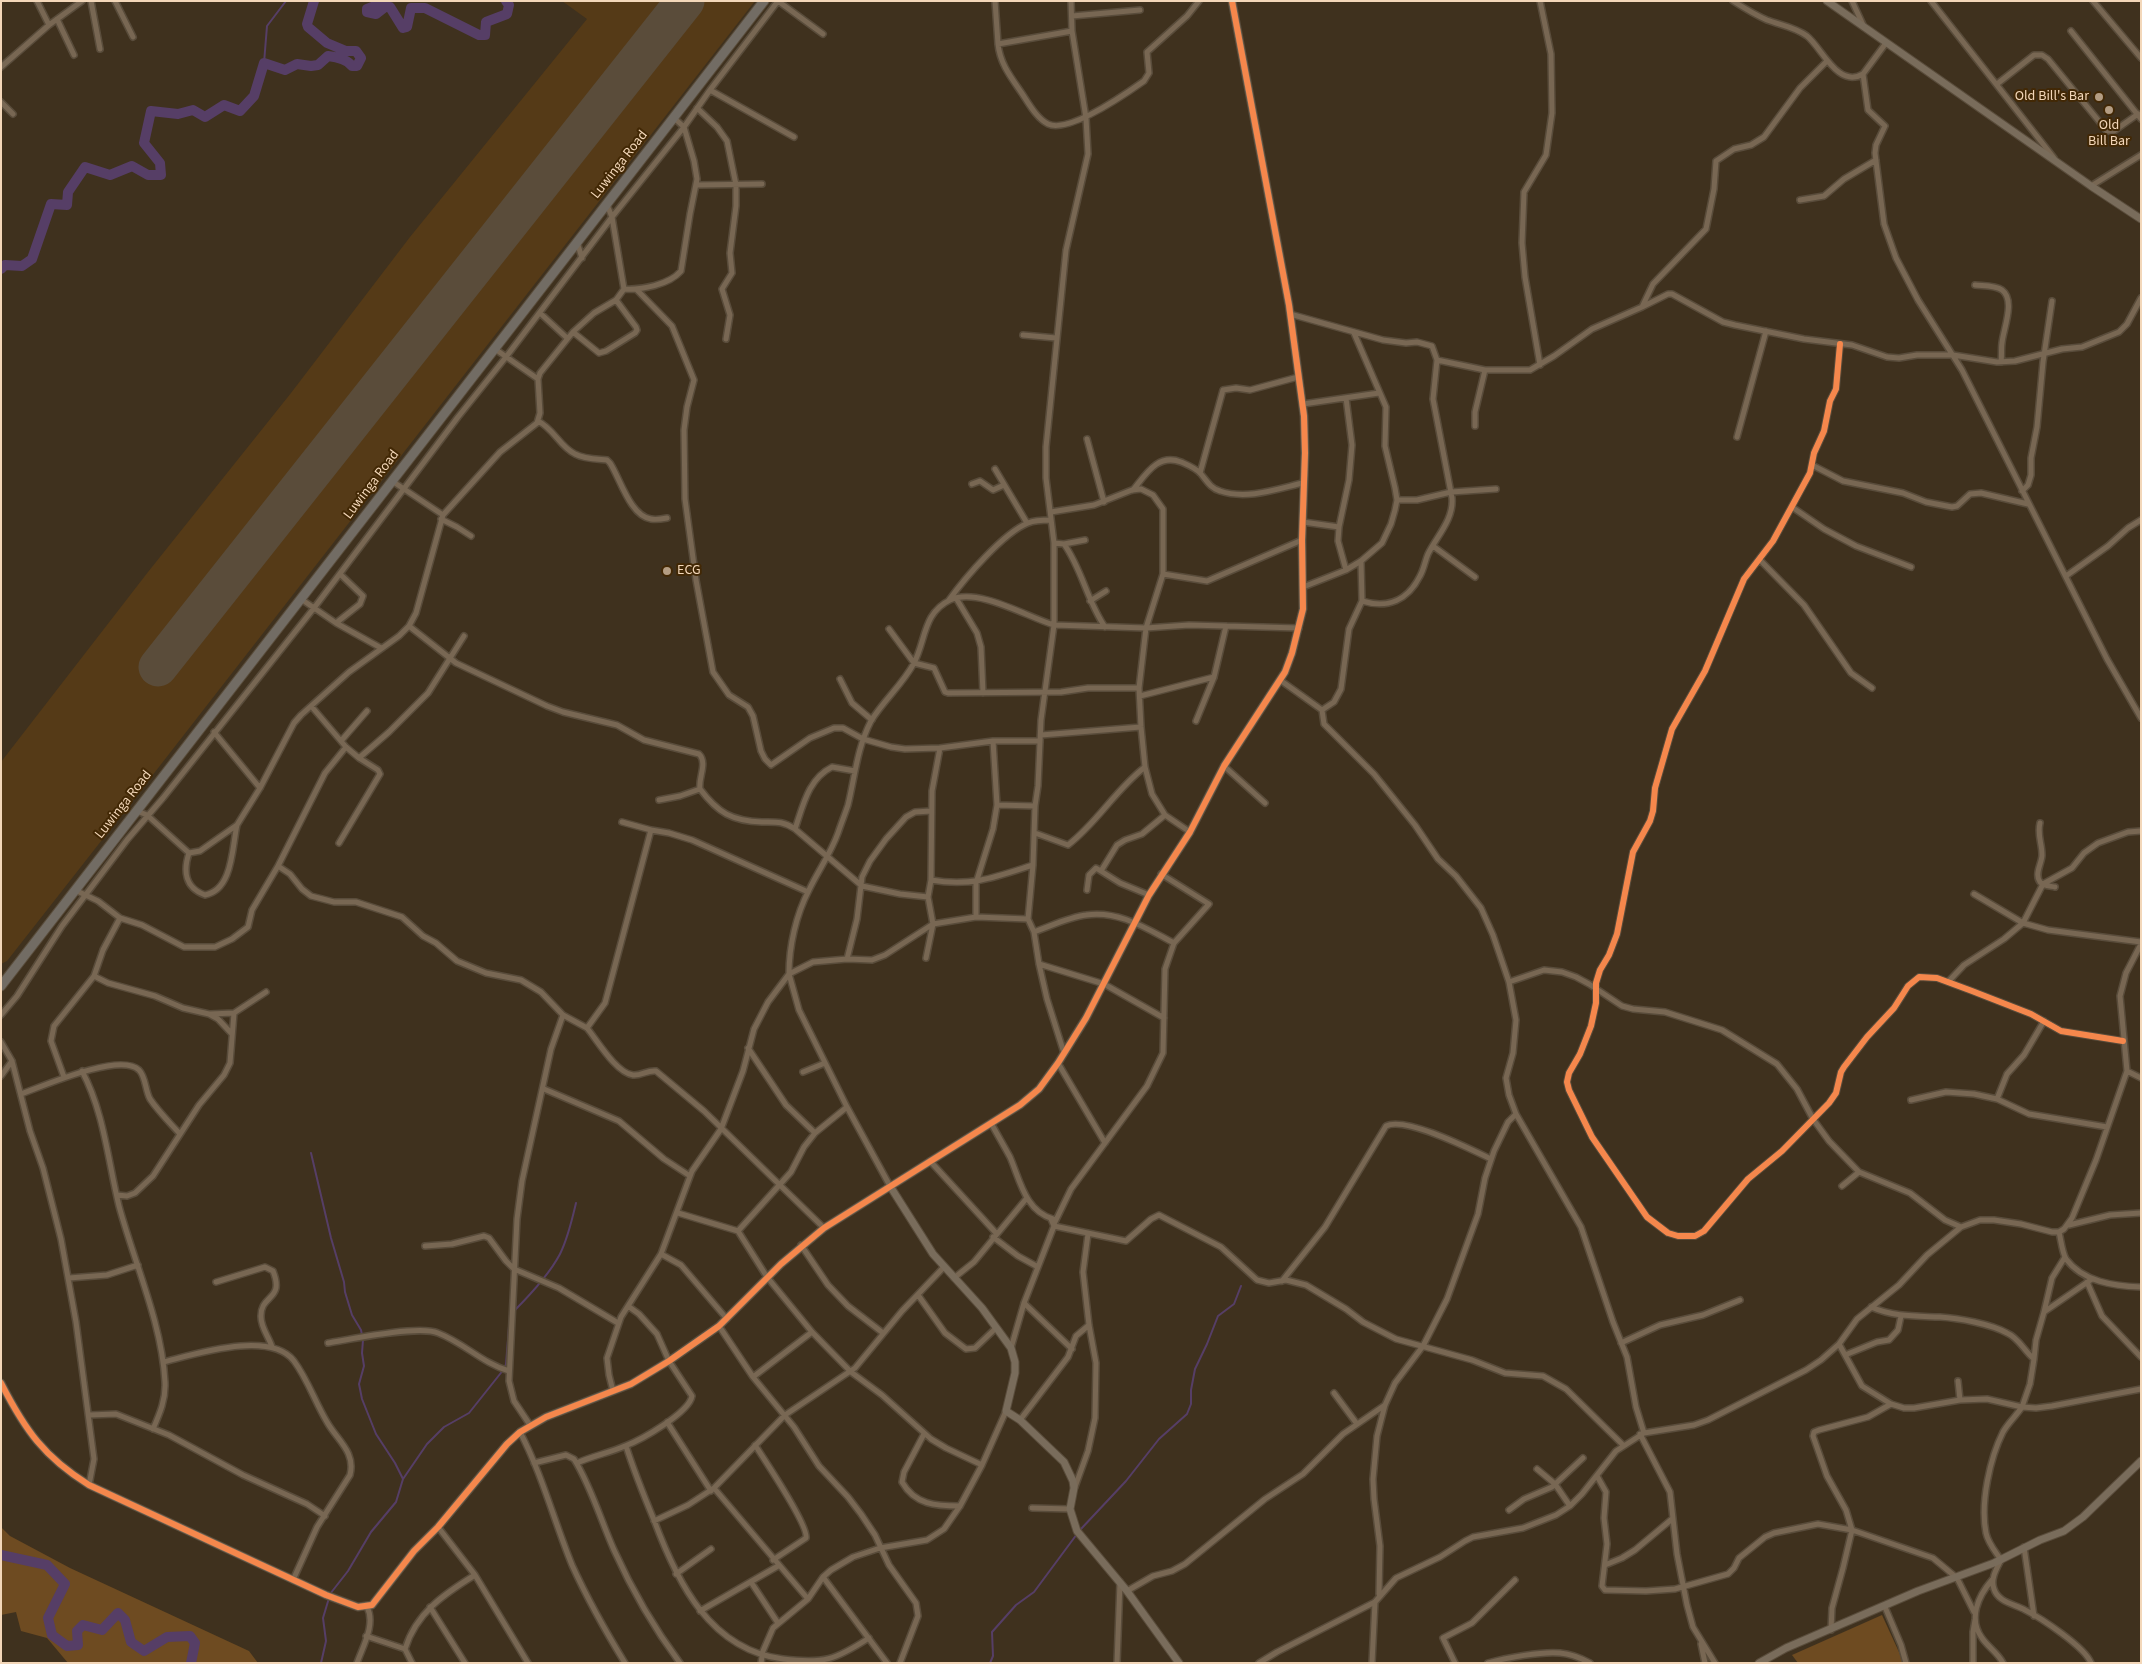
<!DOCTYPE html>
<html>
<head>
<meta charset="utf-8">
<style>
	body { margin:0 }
	#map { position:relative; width:2142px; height:1664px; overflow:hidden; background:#3f311e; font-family:"Source Sans 3",sans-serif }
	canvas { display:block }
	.frame { position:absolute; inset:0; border:2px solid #f3d7b9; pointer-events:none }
</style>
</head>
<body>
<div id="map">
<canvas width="2142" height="1664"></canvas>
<div class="frame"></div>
</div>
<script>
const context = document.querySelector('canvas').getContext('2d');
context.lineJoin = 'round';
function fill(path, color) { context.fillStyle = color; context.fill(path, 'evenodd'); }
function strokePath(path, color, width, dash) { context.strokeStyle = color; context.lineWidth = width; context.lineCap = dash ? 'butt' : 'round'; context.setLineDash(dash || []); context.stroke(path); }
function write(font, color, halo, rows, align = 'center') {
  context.font = font + ' "Source Sans 3",sans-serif'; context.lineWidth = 4; context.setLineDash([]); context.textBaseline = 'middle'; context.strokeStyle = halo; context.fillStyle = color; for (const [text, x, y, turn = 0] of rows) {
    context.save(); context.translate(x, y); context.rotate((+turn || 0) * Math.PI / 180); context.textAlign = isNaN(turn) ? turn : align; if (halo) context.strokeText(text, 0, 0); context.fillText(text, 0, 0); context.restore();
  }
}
fill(new Path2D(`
	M562,1H755L127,808L7,961L1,964V762L148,572L291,393L410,237L587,19Z`), '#553a17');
fill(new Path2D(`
	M1,1527L10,1536L70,1568L249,1651L258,1663H68L47,1638L21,1631L16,1612L1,1615Z
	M1882,1615L1904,1663H1798L1792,1655Z`), '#6e4b21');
strokePath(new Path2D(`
	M264,63L267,26L286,1
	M311,1153L331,1238L344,1282L345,1292L352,1315L361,1330L363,1340L362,1353L364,1366L359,1384L362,1399L376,1434L395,1463L403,1479L396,1502L371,1532L348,1571L330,1594
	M514,1311C530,1295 549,1275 560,1254C568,1238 572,1220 576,1203
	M403,1479L427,1444L444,1427L469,1413L504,1369L506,1364L510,1314
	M1080,1530L1126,1481L1159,1439L1187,1414L1191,1404V1390L1195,1369L1207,1344L1218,1316L1234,1304L1241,1286
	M321,1663L326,1641L323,1618L329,1598
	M990,1663L993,1656L992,1632L1016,1605L1034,1592L1077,1534`), '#563e66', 2);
strokePath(new Path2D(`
	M381,1L380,4L367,9V12L376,14L385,7H390L403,28L407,27L411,8H425L479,35H485L486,22L507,14L509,5L506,1
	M1,269L5,265L22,266L32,259L51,204L67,205L68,192L85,167L110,175L132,166L148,175H161L160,163L144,143L151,111L178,114L193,110L205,117L224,105L240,111L254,96L264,63L285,70L297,64L311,66L318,65L328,56C337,57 347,59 352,66H357L361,58L356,51H346L327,43L308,27L307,24L314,1
	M1,1555L47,1565L65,1584L48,1618L52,1635L67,1646L78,1645L77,1631L83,1625L102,1630L118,1613L125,1620L131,1642L144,1651L167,1637L190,1636L195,1643L191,1663`), '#563e66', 10);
strokePath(new Path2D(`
	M158,667L685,1`), '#5a4c3a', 39);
const street = new Path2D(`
	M37,1L49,25
	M91,1L100,49
	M115,1L133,37
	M778,1L823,34
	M995,1L998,44L1072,31
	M1733,1C1744,8 1755,15 1767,20C1780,25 1795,27 1807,36C1822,48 1838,89 1863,74
	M1852,1L1864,27
	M1931,1L2054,158
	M2093,1L2141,58
	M1072,16L1140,10
	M57,19L74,55
	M2071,31L2141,119
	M1886,43L1863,74L1868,110L1885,126L1876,145L1875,153L1884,224L1896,258L1918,300L1962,370L2107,659L2141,718
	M998,44C1000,63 1010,76 1021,92C1028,102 1036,118 1048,124C1069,134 1127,93 1144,81L1149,73L1147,52L1187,16L1199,1
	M1,67L49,25L82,1
	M1997,84L2034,55H2042L2048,59L2107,131H2114L2138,114
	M710,90L794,137
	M1,102L13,114
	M697,108L717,127L727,141L736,185V206L730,253L732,273L722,289L730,315L726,339
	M697,185L762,184
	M2091,186L2141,155
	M1800,200L1824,196L1844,179L1876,160
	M607,205L612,217L624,289
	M577,242L582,258
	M1975,285C1983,286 1995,285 2002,290C2016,300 2003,330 2002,343C2001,349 2002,356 2001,362
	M637,290L672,326L694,380L687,407L684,430L685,499L696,580L713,672L729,695L748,707L753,716L761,751L765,759L771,765L810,738L834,728H843L863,739L891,747L905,749L940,748
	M1642,307L1668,294H1672L1723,322L1735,325L1804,339L1852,345L1887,357L1899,358L1917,355H1953L1997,362L2015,361L2062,349L2082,347L2119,332L2127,324L2141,298
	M540,313L567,338
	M1290,314L1383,340L1406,343L1417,342L1432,346L1437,360L1485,370H1530L1554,356L1592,329L1642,307L1653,284L1706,229L1714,189L1716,161L1734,149L1751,145L1764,137L1800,88L1827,61
	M573,332L599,353L606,351L635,333L637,330L636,327L616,300
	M1023,335L1056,338
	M1840,344L1836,389L1830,401L1824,431L1814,453L1810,473L1773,541L1744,579L1705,671L1672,729L1655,788L1653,811L1650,821L1633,852L1617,934L1609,955L1600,970L1596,983V1003L1591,1026L1580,1054L1569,1073L1567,1082L1569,1090L1592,1137L1647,1217L1668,1233L1678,1236H1695L1704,1231L1748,1179L1782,1151L1829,1103L1836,1093L1841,1072L1844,1067L1867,1037L1894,1008L1908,986L1919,977L1937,978L1972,991L2031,1014L2061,1031L2123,1041
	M495,349L538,379
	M1540,365L1525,277L1522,243L1524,192L1546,155L1552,113L1551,54L1540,1
	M1303,404L1379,393
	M538,421C554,429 560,447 575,454C584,459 596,459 607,460L610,463C620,478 630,516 651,519C656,520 662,519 667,518
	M1475,426V412L1485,370
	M1737,437L1766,331
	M1087,439L1104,502
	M1812,465L1843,481L1903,493L1926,502L1952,507L1957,506L1970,494L1981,493L2028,504
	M995,469L1027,523
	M1200,473L1223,390L1236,388L1250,390L1298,377
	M392,481L443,515
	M972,484L980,481L993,490L1004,485
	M1133,490C1146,474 1158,453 1181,462C1188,465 1196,468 1201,474C1207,481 1210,488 1220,491C1247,500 1277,489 1303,483
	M2022,491L2028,485L2031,475V458L2037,427L2043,362L2052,301
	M1397,500H1417L1451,492L1496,489
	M1792,507L1824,529L1856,546L1911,567
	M1051,512L1094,505L1132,490L1141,489L1153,495L1163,509V574L1146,628L1139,688L1141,727L1145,767L1152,794L1165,815L1190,832
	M441,519L457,527L471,536
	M1303,522L1339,527
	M1054,543L1064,544C1082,569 1087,601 1105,627
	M1064,544L1085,540
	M1433,546L1475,577
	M1760,560L1804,605L1851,673L1872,688
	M1346,570L1338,541L1339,527L1349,480L1352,445L1346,398
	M1163,574L1207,581L1302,540
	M2066,576L2108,546L2128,528L2141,520
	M1303,587L1346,570L1361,561L1382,543L1391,524L1395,510L1397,500L1395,488L1385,446L1386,407L1354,333
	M956,598L977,633L981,647L983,693
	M301,599L336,623L381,648
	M949,600C965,578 1003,533 1028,523C1035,520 1043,520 1051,520
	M1090,601L1106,591
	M1362,601C1388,609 1408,600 1420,576C1424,569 1425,561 1428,554C1437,536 1454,519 1452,498L1433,399L1437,360
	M336,623L360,604L363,596L340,574
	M409,626L456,663L547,706L563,712L617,725L644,740L699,754C708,763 698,778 700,789
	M889,629L914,663L934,668L945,692L948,693L1061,692L1088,688H1139
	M840,679L852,703L872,720
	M1280,680L1322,710L1324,724L1374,774L1415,825L1438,859L1456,876L1481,908L1493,935L1509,982L1516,1020L1513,1053L1506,1078L1509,1095L1516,1114L1581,1227L1613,1322L1627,1357L1636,1407L1644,1433
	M1140,696L1214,677
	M312,707L346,747L359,758L378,770L380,774L339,843
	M1322,710L1334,702L1341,689L1349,629L1362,601L1361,561
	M1196,721L1214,677L1226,626
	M214,732L260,788
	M1041,735L1141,727
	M341,741L367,711
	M359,758L389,732L428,693L464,636
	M1224,766L1265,803
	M659,800L680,796L700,789C718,813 732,821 762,822C776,822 783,821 795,829L862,886L900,894L928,897
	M997,805L1035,806
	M137,811L147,815L189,853L200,851L237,825L260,788L294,723L301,715L349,672L399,636L409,626L416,613L443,515L500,452L537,423L540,413L538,379L540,373L573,332L594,313L616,300L624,289C641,290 669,285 681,271L690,214L697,179L694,161L684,127L674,118
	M622,822L651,830
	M2040,823C2037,835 2042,843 2042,855C2042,863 2034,874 2040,882C2043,886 2051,886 2055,887
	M795,829C803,806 808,779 832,767L855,771
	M1035,833L1068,845C1097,823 1116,789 1145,767
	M189,853C183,871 185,888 205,895C233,890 232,847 237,825
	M278,866L290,874L302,889L311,896L334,902H356L402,917L423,936L436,943L457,961L486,973L521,980L541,992L563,1015
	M1101,871L1117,845L1125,840L1142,834L1165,815
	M1161,874L1209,904L1174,943
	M931,880C972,887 996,877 1033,865
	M75,890L98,901L120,918L142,925L184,947H215L232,939L248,927L252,910L278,866L325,773L346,747
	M1087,890L1089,875L1096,868L1120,883L1149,895
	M808,892L692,840L669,833L651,830L605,1003L587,1028C597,1040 616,1073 633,1075C641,1076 647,1070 656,1071L704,1111L824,1228
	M1974,894L2023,923L2048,930L2141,942
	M976,917V883L993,829L997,805L993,741
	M1028,919L976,917L933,924L928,897L931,880L932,791L940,748L993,741H1040
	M933,924L885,955L872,960L847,959L813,962L789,974C789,946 796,915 809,890C818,871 831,853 838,833C841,824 845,814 848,805C855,776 857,748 871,721C883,701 903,684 914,663C926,640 923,613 950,600C978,587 1027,617 1054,625L1146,628L1189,625L1299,628
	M1034,932C1051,926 1069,917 1086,915C1119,910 1147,929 1174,943L1165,969L1163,1053L1147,1086L1071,1189L1054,1224
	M926,958L933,924
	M847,959L857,919L862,877L870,861L886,839L906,817L915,812L931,811
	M1039,964L1104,984L1164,1018
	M94,976L108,983L155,996L183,1008L209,1014L218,1019L232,1034
	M1509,982L1544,970L1562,972L1576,977L1589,984L1622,1006L1633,1009L1665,1012L1722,1030L1777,1064L1797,1089L1813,1119L1829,1141L1859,1172L1910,1193L1945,1220L1961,1227
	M1948,982L1964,965L2004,939L2023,923L2043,884L2072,868L2084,853L2098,843L2128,832L2141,831
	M210,1014L234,1013
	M1,1015L17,996L62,926L127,840L163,798L314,608L458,417L506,357L612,217L684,127L710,90L778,1
	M1,1042L12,1061L30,1131L43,1168L61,1239L76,1322L94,1459L89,1485
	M748,1048L786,1105L815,1133
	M1064,1053L1047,999L1039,964L1034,932L1028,919L1033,865L1035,806L1038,786L1041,720L1054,625V543L1046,478V447L1066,250L1088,154L1086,118L1072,31L1071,1
	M1058,1063L1105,1143
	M82,1071C104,1112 108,1161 119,1206C134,1262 162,1323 165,1382C166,1399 160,1413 153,1429
	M2127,1071L2141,1078
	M803,1072L825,1063
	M1,1076L12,1061
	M64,1077L51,1041L54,1026L94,976L103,950L120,918
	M544,1089L619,1121L664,1159L690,1176
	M21,1094C43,1086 120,1052 139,1070C146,1077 145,1090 150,1099C158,1111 170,1123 180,1134
	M1997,1099L2007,1074L2024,1055L2044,1021
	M1911,1100L1946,1092L1974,1094L1997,1099L2029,1114L2107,1127
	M991,1123C997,1134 1004,1146 1010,1157C1020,1180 1025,1211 1053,1219
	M930,1161L996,1233
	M1842,1186L1859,1172
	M117,1195L127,1196L135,1193L153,1176L199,1105L224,1075L230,1063L234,1013L266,992
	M678,1213L738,1231L767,1277L812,1332L851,1372L882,1395L931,1439L946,1448L982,1465
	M2069,1225L2110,1215L2141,1213
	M1054,1226L1126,1241L1151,1219L1159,1215L1221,1247L1257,1280L1269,1283L1286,1280L1306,1285L1346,1309L1363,1322L1396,1339L1472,1360L1505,1373L1543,1376L1566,1389L1623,1445
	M738,1231L791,1172L804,1147L815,1133L847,1107
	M2059,1232C2061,1240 2062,1252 2066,1259C2083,1282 2114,1286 2141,1287
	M993,1237L1018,1256L1038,1267
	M801,1245L828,1285L848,1306L883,1333
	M425,1246L452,1244L484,1236L489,1238L506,1261L514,1269L559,1288L618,1323
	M661,1254L681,1265L727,1319
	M69,1278L107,1275L138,1265
	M954,1278L974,1262L1026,1199
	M1282,1281L1325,1227L1386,1126C1405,1116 1470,1149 1491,1159
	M216,1282L265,1267L273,1271C285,1301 260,1294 261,1317C261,1328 269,1337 272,1347
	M2087,1282L2102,1316L2141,1357
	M918,1295L945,1333L966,1349L975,1348L995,1329
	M1024,1303L1072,1349
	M2044,1312L2052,1278L2065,1257
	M719,1326L753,1377L794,1427L819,1466L848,1497L861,1514L875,1535L889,1565L916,1603L918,1616L900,1663
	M328,1343C351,1339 419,1325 438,1333C464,1343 482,1363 509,1371
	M1621,1343L1660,1325L1703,1315L1740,1300
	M1839,1344L1862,1386L1891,1404L1904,1408H1914L1960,1400L1987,1399L2022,1407L2030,1384L2034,1359C2024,1351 2019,1338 2007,1333C1991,1324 1958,1318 1940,1317C1915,1316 1894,1317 1871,1307
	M1011,1348L1024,1303L1054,1226L1051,1219
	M1845,1355L1877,1342L1889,1340L1898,1330L1901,1316
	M2034,1359L2036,1340L2044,1312L2092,1279
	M163,1362C196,1354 270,1330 294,1361C308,1380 315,1402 327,1422C337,1440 356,1452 350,1475L317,1527L293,1580
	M753,1377L812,1332
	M1958,1381L1960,1400
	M613,1391L609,1375L607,1358L621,1317L661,1254L692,1171L721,1129L743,1071L754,1029L768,1002L789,974L799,1010L847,1107L890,1186
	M1334,1393L1357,1424
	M89,1415L116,1414L169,1435L243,1475L307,1504L325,1516
	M1020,1420L1068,1357L1076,1336L1089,1325
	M667,1422L711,1491
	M530,1425L514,1401L509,1381L517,1219L522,1181L551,1049L563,1015L587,1028
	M520,1432C542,1474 554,1521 572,1565C587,1598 606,1632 625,1663
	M924,1434L904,1472L902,1482C915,1505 936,1506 960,1506
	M1640,1434L1670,1492L1677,1554L1687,1605L1693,1627L1715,1663
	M755,1445C764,1459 809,1526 806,1538L773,1560
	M626,1446C634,1471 644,1496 654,1520C677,1582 710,1650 783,1659C824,1664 835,1660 869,1638
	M534,1463L566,1455L574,1459C591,1486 601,1521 614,1550C632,1590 654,1628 680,1663
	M577,1463C592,1456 609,1453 625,1446C641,1440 689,1413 692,1396L669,1361L657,1334L639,1314L628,1306
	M1537,1469L1555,1484L1570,1506
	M1597,1476L1606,1492L1604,1518L1607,1544L1602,1586L1605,1590L1646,1591L1675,1589L1728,1574L1734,1568L1739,1558L1765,1537L1774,1533L1818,1524L1852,1530L1933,1558L1957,1578L1974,1612
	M1075,1487L1088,1451L1095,1418L1096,1363L1089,1325L1083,1272L1088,1234
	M714,1488L808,1599
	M1032,1508L1070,1509
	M1509,1510L1524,1499L1552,1487L1583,1458
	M654,1521L688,1505L714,1488L785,1415L855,1368L902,1311L943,1268
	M438,1527L475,1575L528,1663
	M2024,1547L2034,1616
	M1605,1565L1622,1558L1635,1550L1672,1519
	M676,1574L711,1549
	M823,1577L887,1663
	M1992,1580C1978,1596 1968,1619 1982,1638C1988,1647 1998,1653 2003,1663
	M751,1582L778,1623
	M1127,1591L1153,1576L1172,1571L1185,1564L1265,1499L1303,1474L1343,1434L1385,1405
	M1379,1594L1380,1546L1374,1499L1373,1479L1377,1436L1385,1405L1395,1383L1423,1346L1447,1299L1478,1214L1485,1178L1494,1151L1508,1122L1516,1114
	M430,1607L465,1663
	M1885,1607L1901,1645L1906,1663
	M700,1611L778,1566
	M1831,1630L1832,1608L1843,1568L1852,1530L1846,1510L1827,1476L1813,1436L1814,1432L1819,1430L1868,1417L1891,1404
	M366,1636L405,1649
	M1701,1644L1705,1663
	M357,1663C363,1646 376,1624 367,1607
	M412,1663L405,1649C416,1613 444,1594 475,1575
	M761,1663L763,1651L773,1628L808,1599L823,1577L831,1570L853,1557L880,1548L927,1540L944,1529L960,1506L982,1465L1006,1411
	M1117,1663L1120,1582
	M1259,1663L1277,1652L1375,1602L1396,1578L1440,1557L1465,1541L1473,1537L1523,1528L1556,1515L1570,1506L1582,1494L1616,1451L1644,1433L1694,1425L1708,1420L1806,1370L1821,1360L1839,1344L1857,1319L1899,1285L1927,1255L1961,1227L1980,1220H1994L2021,1224L2052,1232H2059L2064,1229L2072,1218L2096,1160L2127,1071L2120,996L2126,973L2141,944
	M1372,1663L1375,1602
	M1455,1663L1443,1638L1472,1623L1515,1580
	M1488,1663C1505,1658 1543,1651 1560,1653C1570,1654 1581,1658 1590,1663
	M1973,1663V1632L1975,1620
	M2091,1663C2085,1647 2041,1618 2025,1610C2014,1604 1998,1602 1994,1589C1990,1579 1997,1568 2001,1560C1995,1551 1988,1543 1986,1533C1980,1503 1990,1458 2003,1432C2008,1423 2016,1416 2022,1407L2036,1408L2052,1406L2141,1389`);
const secondary = new Path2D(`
	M1827,1L2091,186L2141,219
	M890,1186L933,1254L982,1308L1011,1348L1015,1362V1373L1006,1411L1020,1420L1064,1462L1073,1481L1074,1488L1070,1509L1077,1531L1127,1591L1179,1663
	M1,1383C25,1430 44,1457 89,1485L326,1595L358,1607L372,1605L414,1551L438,1527L507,1444L520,1432L546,1417L631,1384L669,1361L719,1326L781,1264L824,1228L1020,1105L1039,1089L1058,1063L1086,1018L1149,895L1190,832L1224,766L1285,672L1292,653L1303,609L1302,540L1305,453L1304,416L1289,305L1232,1
	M1759,1663L1786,1648L1918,1591L1994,1563L2040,1540L2064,1531L2083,1517L2141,1461`);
const highway = new Path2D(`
	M1,986L764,1`);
strokePath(street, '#594c3b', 8);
strokePath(secondary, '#594c3b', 9);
strokePath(highway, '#594c3b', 11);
strokePath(street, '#786753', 5);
strokePath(secondary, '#796c5b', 7);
strokePath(highway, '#726c64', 9);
strokePath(new Path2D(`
	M1840,344L1836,389L1830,401L1824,431L1814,453L1810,473L1773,541L1744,579L1705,671L1672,729L1655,788L1653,811L1650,821L1633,852L1617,934L1609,955L1600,970L1596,983V1003L1591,1026L1580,1054L1569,1073L1567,1082L1569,1090L1592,1137L1647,1217L1668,1233L1678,1236H1695L1704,1231L1748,1179L1782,1151L1829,1103L1836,1093L1841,1072L1844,1067L1867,1037L1894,1008L1908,986L1919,977L1937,978L1972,991L2031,1014L2061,1031L2123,1041
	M1,1383C25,1430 44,1457 89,1485L326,1595L358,1607L372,1605L414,1551L438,1527L507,1444L520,1432L546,1417L631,1384L669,1361L719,1326L781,1264L824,1228L1020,1105L1039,1089L1058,1063L1086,1018L1149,895L1190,832L1224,766L1285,672L1292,653L1303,609L1302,540L1305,453L1304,416L1289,305L1232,1`), '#f5874c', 6);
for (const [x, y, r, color] of [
	[2099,97,5,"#b49d83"],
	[2109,110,5,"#b49d83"],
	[667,571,5,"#b49d83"]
]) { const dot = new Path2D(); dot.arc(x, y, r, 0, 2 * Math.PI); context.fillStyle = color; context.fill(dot); strokePath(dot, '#422805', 2); }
write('14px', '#f3d7b9', '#422805', [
	["Old Bill's Bar",2089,97],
	["Old",2109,126,"center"],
	["Bill Bar",2109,142,"center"],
	["ECG",677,571,"left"]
], 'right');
write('14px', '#f3d7b9', '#422805', [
	["Luwinga Road",620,165,-52],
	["Luwinga Road",372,485,-53],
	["Luwinga Road",124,805,-52]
]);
</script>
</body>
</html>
